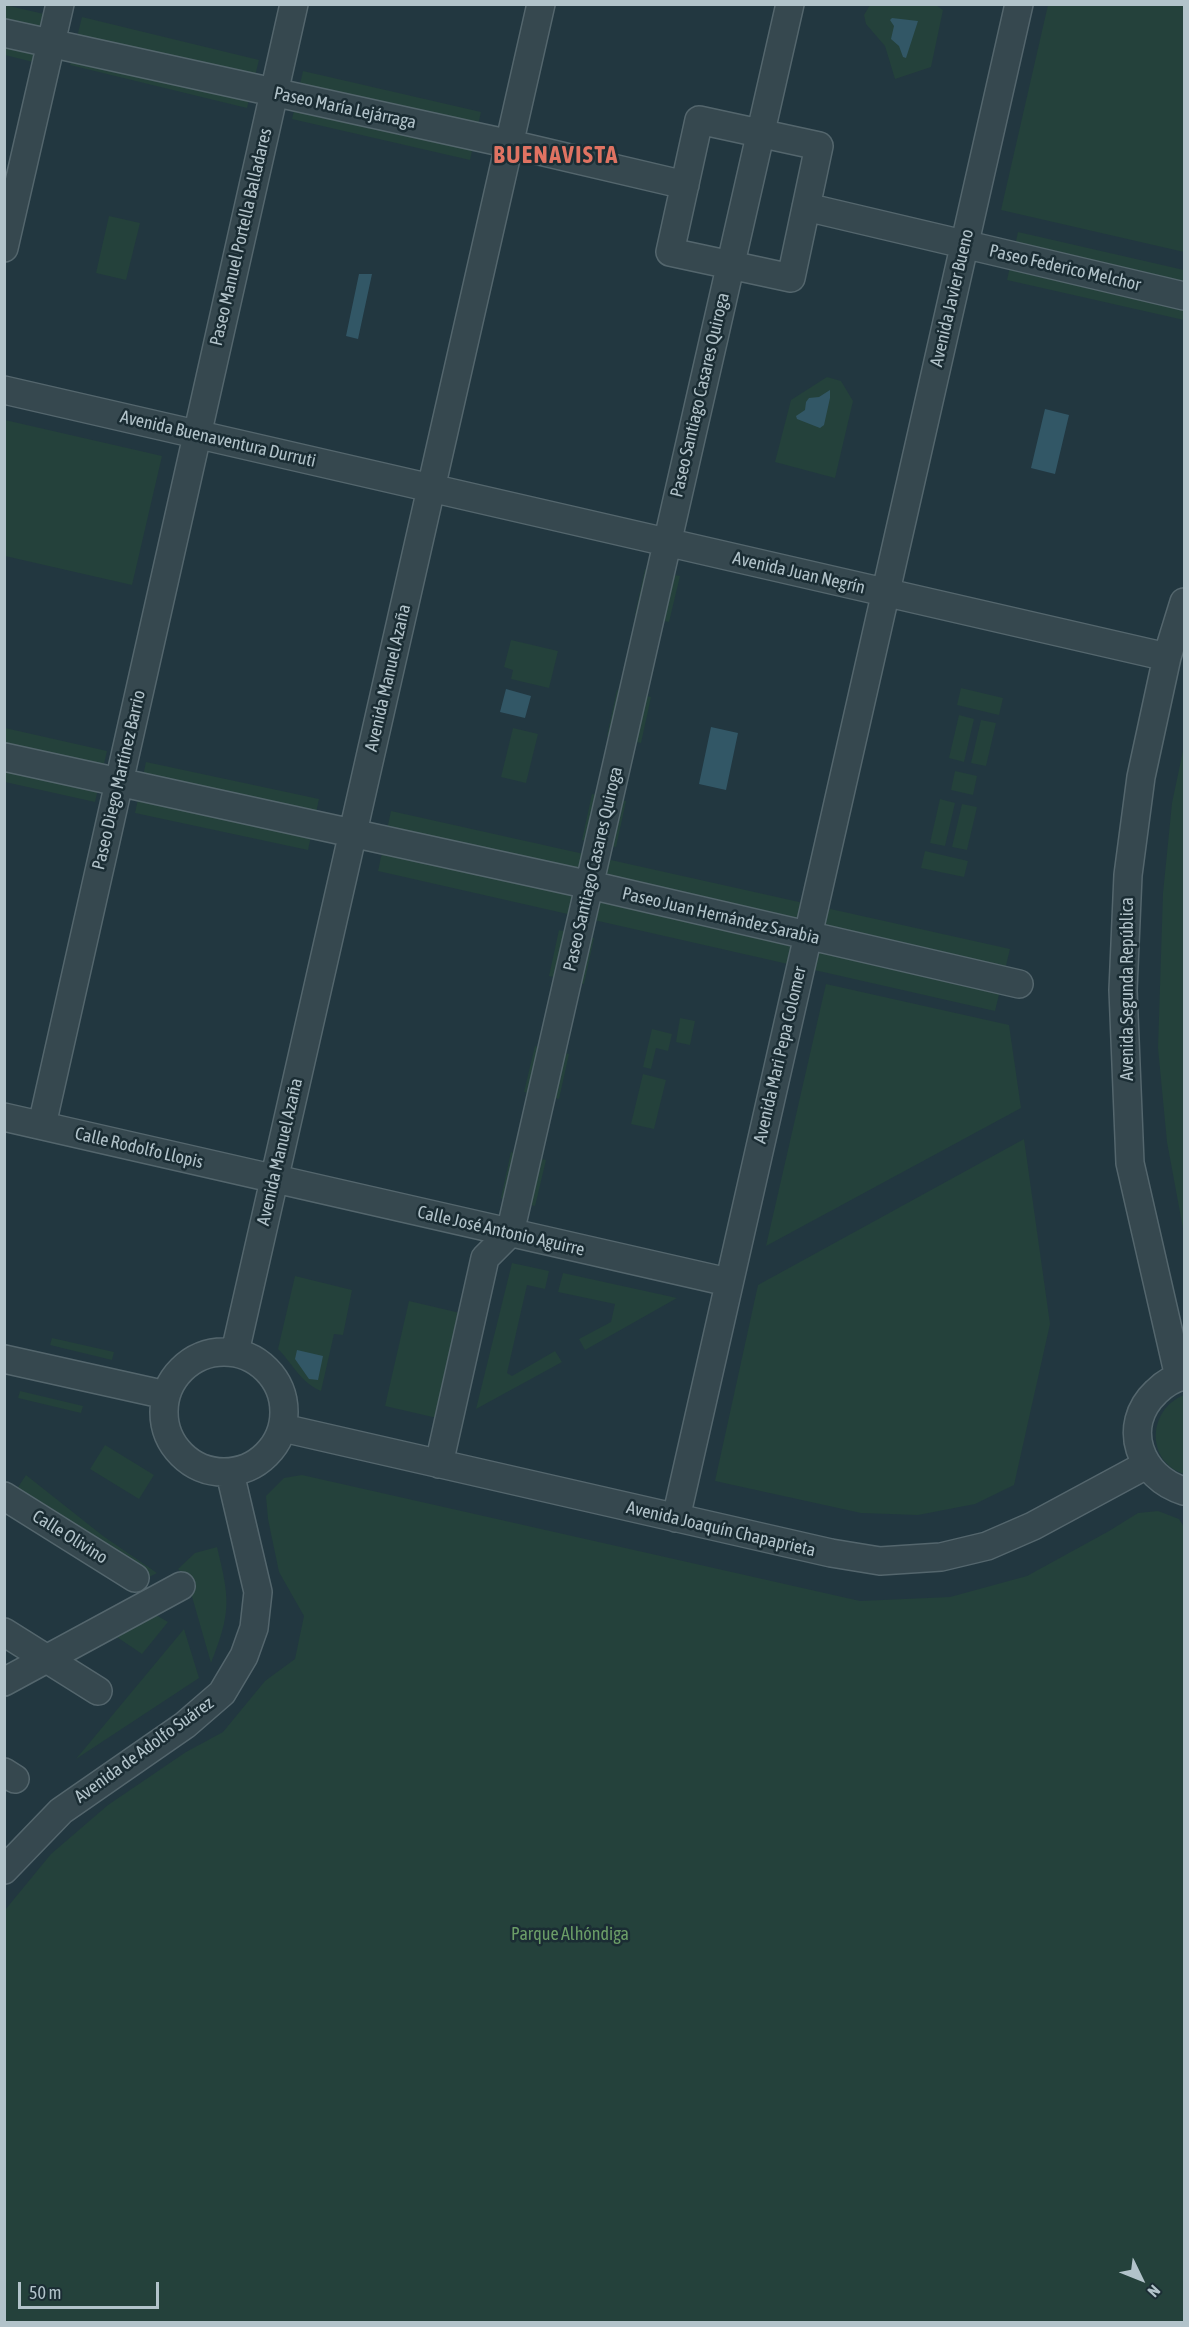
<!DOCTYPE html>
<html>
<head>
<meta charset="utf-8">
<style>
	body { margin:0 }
	#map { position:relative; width:1189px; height:2327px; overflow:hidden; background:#223740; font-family:"Asap Condensed",sans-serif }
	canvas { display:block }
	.frame { position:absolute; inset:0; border:6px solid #b2c3ca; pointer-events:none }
	.north { position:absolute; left:1111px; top:2249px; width:60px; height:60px; -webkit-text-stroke:4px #1b2d34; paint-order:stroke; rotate:133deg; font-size:16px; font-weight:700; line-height:24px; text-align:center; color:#b2c3ca }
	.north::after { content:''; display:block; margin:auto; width:21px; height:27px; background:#b2c3ca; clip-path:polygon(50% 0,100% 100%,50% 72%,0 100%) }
	.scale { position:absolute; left:18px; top:2282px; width:141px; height:27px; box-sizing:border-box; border:3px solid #b2c3ca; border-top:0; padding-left:8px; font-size:18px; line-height:21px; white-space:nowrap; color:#b2c3ca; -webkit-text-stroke:4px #1b2d34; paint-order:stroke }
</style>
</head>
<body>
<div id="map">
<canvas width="1189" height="2327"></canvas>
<div class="frame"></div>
<div class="north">N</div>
<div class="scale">50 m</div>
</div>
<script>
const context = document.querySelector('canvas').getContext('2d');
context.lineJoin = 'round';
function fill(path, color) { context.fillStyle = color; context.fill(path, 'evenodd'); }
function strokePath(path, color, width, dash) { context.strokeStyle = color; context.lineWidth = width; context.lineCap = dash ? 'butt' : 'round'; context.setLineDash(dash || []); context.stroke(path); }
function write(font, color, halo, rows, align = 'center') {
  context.font = font + ' "Asap Condensed",sans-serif'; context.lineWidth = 5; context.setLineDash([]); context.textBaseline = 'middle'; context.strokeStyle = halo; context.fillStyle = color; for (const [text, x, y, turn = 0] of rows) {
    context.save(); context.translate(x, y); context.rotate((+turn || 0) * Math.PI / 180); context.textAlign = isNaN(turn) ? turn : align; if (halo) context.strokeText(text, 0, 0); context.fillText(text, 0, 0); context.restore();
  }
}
fill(new Path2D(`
	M5,5L44,14L33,62L5,55Z
	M870,5H936L943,10L931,67L895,79L885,46L866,24L864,15Z
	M1048,5H1184V252L1001,210Z
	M82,17L259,60L247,108L70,65Z
	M303,71L481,112L470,160L292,119Z
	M109,216L140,223L126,280L96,273Z
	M1018,232L1184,270V320L1007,280Z
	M827,377L841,381L853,401L835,478L775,462L791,400Z
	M5,420L162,456L132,585L5,556Z
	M645,569L680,576L669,622L635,615Z
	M511,640L558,651L549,688L511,679L513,670L504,667Z
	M961,688L1003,698L999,715L957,705Z
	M617,690L651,697L641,743L607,736Z
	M959,715L974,719L964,762L949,758Z
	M981,720L996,723L986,766L971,763Z
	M5,728L107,751L95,802L5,782Z
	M513,728L538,734L526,783L501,777Z
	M1184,746V1234L1167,1142L1158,1048L1163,893L1172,803Z
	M146,762L319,799L308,850L135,813Z
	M955,771L977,776L973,795L951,790Z
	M592,794L626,801L616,847L582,840Z
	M940,799L955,803L945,846L930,843Z
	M962,804L977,807L967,850L952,847Z
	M391,811L1010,949L995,1011L378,871Z
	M925,851L968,861L964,877L921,868Z
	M559,930L594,938L584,984L549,976Z
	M826,984L1009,1025L1021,1108L766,1246Z
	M680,1018L695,1021L690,1045L676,1042Z
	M652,1029L672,1034L668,1051L656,1048L651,1069L643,1067Z
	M535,1046L569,1054L559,1099L524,1092Z
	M643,1074L666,1080L654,1129L631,1124Z
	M1024,1139L1050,1324L1014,1485L975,1504L918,1515L861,1513L715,1481L758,1285Z
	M511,1152L546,1160L535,1206L501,1198Z
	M512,1263L549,1271L545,1289L527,1285L507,1373L512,1376L555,1351L562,1362L476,1409Z
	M563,1273L677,1298L585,1350L579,1339L611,1322L615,1304L558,1292Z
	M295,1276L352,1290L343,1335L334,1334L321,1391C300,1382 293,1364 278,1349Z
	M409,1301L460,1313L437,1418L385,1406Z
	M52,1338L114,1352L112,1360L50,1345Z
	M20,1391L83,1406L81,1413L18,1398Z
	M1184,1395V1474C1145,1461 1148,1409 1184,1395Z
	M105,1445L154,1475L139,1499L90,1469Z
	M26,1475L103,1536L157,1573L147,1578L13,1495Z
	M302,1475L860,1601L950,1597L1027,1576L1109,1531L1138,1513L1158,1511L1179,1519L1184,1527V2322H5V1910L51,1854L108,1805L186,1752L223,1732L265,1681L295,1659L304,1616L279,1572L268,1519L266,1496L284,1478Z
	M217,1547C230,1600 231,1612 211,1663L187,1579L178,1569L195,1553Z
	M151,1612L168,1622L142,1654L111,1633Z
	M184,1629L199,1678L76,1759Z`), '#24413b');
fill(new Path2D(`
	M892,18L918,21L906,58L903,57L899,46L891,39L894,26L890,20Z
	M359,274H372L358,339L346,336Z
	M830,390V398L824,425L820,428L797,419L796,416L805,410L806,402L809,398L819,397Z
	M1045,409L1069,415L1055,474L1031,468Z
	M506,689L531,696L525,718L500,712Z
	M711,727L738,733L726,790L699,784Z
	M297,1350L323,1356L318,1380L309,1379L295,1359Z`), '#325766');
const minor = new Path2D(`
	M4,33L510,144L685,185
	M699,120L819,146L791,278L670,252Z
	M806,207L1184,296
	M4,248L60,4
	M4,390L1167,657
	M4,757L590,885L1019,984
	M4,1117L728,1282
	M42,1125L294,4
	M164 1412a60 60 0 1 1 120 0a60 60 0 1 1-120 0Z
	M235,1352L541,4
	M4,1359L166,1395
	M1184,1376C1174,1378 1164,1384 1156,1392C1120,1426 1140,1478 1184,1491
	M1179,1377L1130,1163L1123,990L1128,875L1141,777L1167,657L1184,602
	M283,1428L831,1553L880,1561L941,1557L987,1546L1033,1526L1146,1465
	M439,1464L485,1258L510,1233L790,4
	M4,1496L135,1578
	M676,1518L1019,4
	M4,1632L98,1691
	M4,1682L181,1586
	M4,1772L15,1779
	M4,1870L61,1811L185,1725L222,1693L244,1656L254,1628L258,1592L230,1473`);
strokePath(minor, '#54666d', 30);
strokePath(minor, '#36484f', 27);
write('18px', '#b2c3ca', '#1b2d34', [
	["Paseo María Lejárraga",345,108,12],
	["Paseo Manuel Portella Balladares",241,237,-77],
	["Paseo Federico Melchor",1065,268,13],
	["Avenida Javier Bueno",952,298,-77],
	["Paseo Santiago Casares Quiroga",700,395,-77],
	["Avenida Buenaventura Durruti",218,439,13],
	["Avenida Juan Negrín",799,573,13],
	["Avenida Manuel Azaña",388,678,-77],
	["Paseo Diego Martínez Barrio",119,780,-77],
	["Paseo Santiago Casares Quiroga",593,869,-77],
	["Paseo Juan Hernández Sarabia",721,916,13],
	["Avenida Segunda República",1127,989,-90],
	["Avenida Mari Pepa Colomer",780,1055,-77],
	["Calle Rodolfo Llopis",139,1148,13],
	["Avenida Manuel Azaña",280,1152,-77],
	["Calle José Antonio Aguirre",501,1231,13],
	["Avenida Joaquín Chapaprieta",721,1529,13],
	["Calle Olivino",70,1537,32],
	["Avenida de Adolfo Suárez",144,1750,-36]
]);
write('18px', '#6b9d67', '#1b2d34', [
	["Parque Alhóndiga",570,1934]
]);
context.letterSpacing = '1.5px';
write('bold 24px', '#e07362', '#1b2d34', [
	["BUENAVISTA",556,155]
]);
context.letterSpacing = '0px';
</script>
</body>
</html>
